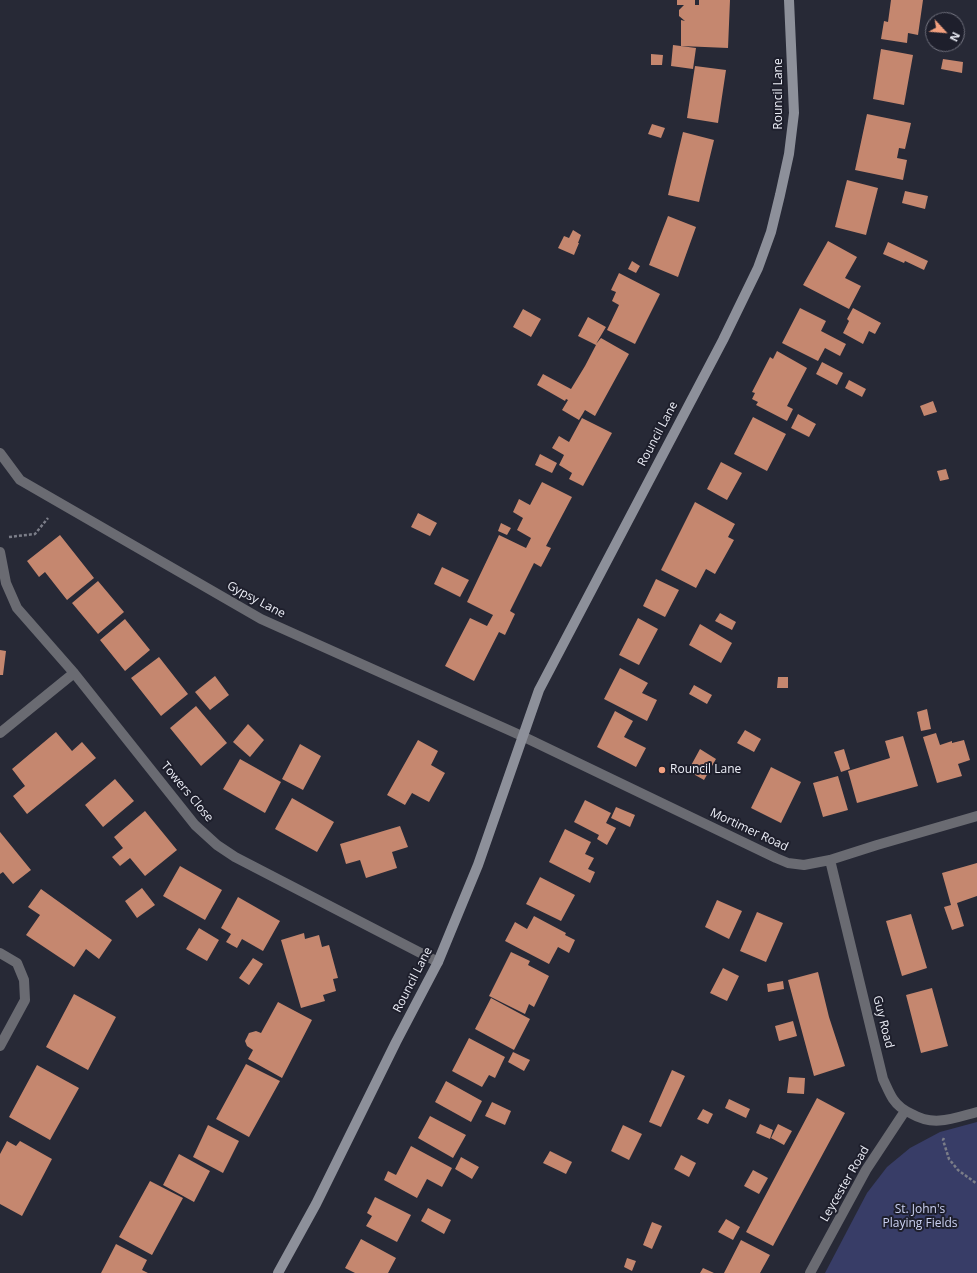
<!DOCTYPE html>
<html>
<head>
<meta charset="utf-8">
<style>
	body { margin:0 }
	#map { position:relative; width:977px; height:1273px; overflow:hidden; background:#272936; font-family:"Open Sans",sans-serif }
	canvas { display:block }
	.north { position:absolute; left:925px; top:12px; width:40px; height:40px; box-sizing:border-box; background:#1e1f2c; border:1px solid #71727e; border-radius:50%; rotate:116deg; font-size:11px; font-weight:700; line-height:16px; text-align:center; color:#edeff8 }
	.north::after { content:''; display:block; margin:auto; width:14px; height:18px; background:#f2a07f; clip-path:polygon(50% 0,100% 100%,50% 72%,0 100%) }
</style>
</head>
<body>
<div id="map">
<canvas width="977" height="1273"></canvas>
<div class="north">N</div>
</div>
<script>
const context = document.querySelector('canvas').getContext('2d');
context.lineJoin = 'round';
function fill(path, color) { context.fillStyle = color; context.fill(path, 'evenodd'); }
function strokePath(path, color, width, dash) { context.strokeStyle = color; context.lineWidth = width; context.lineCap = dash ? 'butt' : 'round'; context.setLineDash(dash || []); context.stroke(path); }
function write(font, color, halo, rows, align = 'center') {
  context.font = font + ' "Open Sans",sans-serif'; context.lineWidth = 4; context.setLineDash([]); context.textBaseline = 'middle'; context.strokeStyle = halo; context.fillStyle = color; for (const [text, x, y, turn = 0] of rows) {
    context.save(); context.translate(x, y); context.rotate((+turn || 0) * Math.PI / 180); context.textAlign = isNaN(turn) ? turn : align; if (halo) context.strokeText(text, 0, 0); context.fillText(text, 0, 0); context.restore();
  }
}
fill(new Path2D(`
	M977,1122V1273H825L867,1193L887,1167L910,1148L940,1132Z`), '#383d67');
fill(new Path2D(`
	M677,0H695V5H699V0H730L728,48L681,46V20L685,21L679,16V10L684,5H677Z
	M891,0H923L918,35L908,33L907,43L881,39L884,21L888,22Z
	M673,45L696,48L693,69L671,66Z
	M881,49L913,55L904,105L873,99Z
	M651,54L663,55L662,65H651Z
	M943,59L963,62L962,73L941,69Z
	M695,66L726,70L718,123L687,118Z
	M867,114L911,123L905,149L899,148L897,158L907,160L903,180L855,170Z
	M652,124L665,128L661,138L648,134Z
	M683,132L714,140L699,202L668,195Z
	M847,180L878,188L866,235L835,227Z
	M905,191L928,196L925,209L902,203Z
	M668,216L696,227L678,277L649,265Z
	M573,230L581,235L578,243H579L574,255L558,248L564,236L569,238Z
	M828,241L857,257L845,278L861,286L849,309L803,285Z
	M888,242L928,261L924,270L905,261L904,263L883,254Z
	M632,261L640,266L636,273L628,269Z
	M619,273L660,294L635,344L607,330L619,305L612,301L616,292L611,290Z
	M800,308L826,321L821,331L846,344L840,356L825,348L818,361L782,343Z
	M853,308L881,323L875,334L869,331L863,344L843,333L849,321L847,319Z
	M523,309L541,319L531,337L513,327Z
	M588,317L606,327L596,344L601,338L629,354L595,416L585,410L579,420L562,410L568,400L566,399L565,401L537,385L543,374L571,389L585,366L596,345L578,336Z
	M777,351L807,368L787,406L793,409L787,421L756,405L758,402L752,399L755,393L752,392L770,357L773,359Z
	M822,362L843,373L837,385L816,374Z
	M849,380L866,389L862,397L845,388Z
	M933,401L937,412L924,416L920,406Z
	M798,414L816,424L809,437L791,428Z
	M753,417L786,434L767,471L734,454Z
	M582,418L612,433L583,486L569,479L572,473L559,465L564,455L552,448L559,436L569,442Z
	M540,454L557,463L552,473L535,465Z
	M721,462L742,473L727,500L707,489Z
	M946,469L949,479L940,481L937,471Z
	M542,482L572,497L546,546L551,548L541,567L534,563L510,611L515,614L505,635L499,632L474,681L445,666L470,618L487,626L493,615L467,602L499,535L526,548L531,538L517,530L523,518L513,512L519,499L530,505Z
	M695,502L735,524L728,537L734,540L715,574L706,569L696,588L661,570Z
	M418,513L437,523L430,536L411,527Z
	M501,523L511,528L507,535L498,531Z
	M60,535L94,578L67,600L45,572L39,577L27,561Z
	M442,567L469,580L460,597L434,584Z
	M656,579L679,590L665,617L643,606Z
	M98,581L124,612L98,634L72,603Z
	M720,613L736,622L732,630L715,621Z
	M638,618L658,629L639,665L619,655Z
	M125,619L150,650L125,671L100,640Z
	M700,624L732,643L721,663L689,645Z
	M0,650L6,651L3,675H0Z
	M159,657L188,694L161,716L131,678Z
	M620,668L648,683L642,693L657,700L647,721L604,699Z
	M215,676L229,695L210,710L195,692Z
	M778,677H788V688H777Z
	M694,685L712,695L707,704L689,694Z
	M196,706L227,743L201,766L170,728Z
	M927,709L931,729L921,731L917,712Z
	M615,711L633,721L624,737L646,748L636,767L597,747Z
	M248,724L264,740L250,757L233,742Z
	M745,730L761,739L754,752L737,743Z
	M56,732L72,751L82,742L96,758L27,814L13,796L25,786L12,769Z
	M936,733L940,745L952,741V743L964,740L970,760L958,764L962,776L937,783L923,737Z
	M903,736L918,786L857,803L848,771L890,758L885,741Z
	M418,740L438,751L431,765L445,773L429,802L412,793L405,805L387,795Z
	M300,744L321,756L303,790L282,779Z
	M700,749L716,759L704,780L688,771Z
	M844,749L850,769L841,772L834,752Z
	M240,759L281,782L265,813L223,789Z
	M771,767L801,782L781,823L751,808Z
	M838,776L848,810L823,817L813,783Z
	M115,779L134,801L103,827L85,805Z
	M292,798L334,822L317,852L275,829Z
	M585,800L611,813L606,823L616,828L607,845L597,839L599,835L574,822Z
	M616,807L635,815L630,827L611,818Z
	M145,811L177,850L145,876L130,858L120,866L112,857L123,848L114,837Z
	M400,826L408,847L392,852L397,868L366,878L360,860L346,864L340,844Z
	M565,829L591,842L585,854L594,858L588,869L595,872L590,883L549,862Z
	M0,832L31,870L13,884L3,872L0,874Z
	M977,863V896L957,903L964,926L952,930L944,907L951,905L942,873Z
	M180,866L222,890L205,920L163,896Z
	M540,877L575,895L561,921L526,904Z
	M142,888L155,905L137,918L125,901Z
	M41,889L112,940L99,959L86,949L74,967L26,935L40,915L28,907Z
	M238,897L280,921L263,951L242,939L237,948L226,942L231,934L221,928Z
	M717,900L742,911L729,939L705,927Z
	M757,912L783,923L766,962L740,951Z
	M911,914L927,968L902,976L886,921Z
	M534,916L566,933L565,935L575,940L569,953L558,947L549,964L505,941L515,922L527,929Z
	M199,928L219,940L207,961L186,949Z
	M304,933L305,939L319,935L322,947L329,945L338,978L333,979L336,991L323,995L325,1001L301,1008L281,940Z
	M511,952L530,961L528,965L549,976L534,1007L529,1004L525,1014L489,996Z
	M253,958L263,964L249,985L239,978Z
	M723,968L739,976L727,1001L710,993Z
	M818,972L829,1017L845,1066L814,1076L788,980Z
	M783,981L784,989L768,992L767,984Z
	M932,988L948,1046L921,1053L906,995Z
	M74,994L116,1017L88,1070L46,1047Z
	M491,998L530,1019L514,1050L475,1029Z
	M278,1002L312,1020L282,1078L248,1059L253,1050L247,1046L245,1041L249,1033L256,1031L261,1033Z
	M793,1021L797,1036L779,1041L775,1026Z
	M469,1038L505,1057L495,1078L489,1075L482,1087L452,1071Z
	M513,1052L530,1060L524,1071L508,1062Z
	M246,1064L280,1081L249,1137L216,1119Z
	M37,1065L79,1088L50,1140L9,1117Z
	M672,1070L685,1076L661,1127L649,1122Z
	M789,1077L805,1078L804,1094L787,1093Z
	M446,1081L482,1101L471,1122L435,1102Z
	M817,1098L845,1113L773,1246L746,1232Z
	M729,1099L750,1109L746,1118L725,1108Z
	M492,1102L511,1111L505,1125L485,1116Z
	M703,1109L713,1114L708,1124L697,1119Z
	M430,1116L466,1135L453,1158L418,1138Z
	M760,1124L773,1130L770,1139L756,1133Z
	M778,1124L792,1131L784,1145L771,1138Z
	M208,1125L239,1141L223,1173L193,1157Z
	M623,1125L642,1134L629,1160L611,1151Z
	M7,1141L16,1146L20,1141L52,1159L22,1216L0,1204V1154Z
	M411,1146L452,1168L442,1187L427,1179L417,1198L384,1180L388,1171L396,1175Z
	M550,1151L572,1162L566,1174L543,1163Z
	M179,1154L210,1171L194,1202L163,1185Z
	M681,1155L696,1163L689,1177L674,1169Z
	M461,1157L479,1167L472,1179L455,1169Z
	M753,1170L768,1178L759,1194L744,1186Z
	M150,1181L183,1198L152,1255L119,1237Z
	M375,1197L411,1215L397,1242L366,1226L372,1216L367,1213Z
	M428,1208L451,1220L444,1234L421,1221Z
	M726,1219L740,1227L733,1240L718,1232Z
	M652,1222L662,1226L652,1249L643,1245Z
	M361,1239L396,1258L388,1273H355L345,1268Z
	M741,1240L770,1255L760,1273H724Z
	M116,1244L147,1260L142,1270L148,1273H101Z
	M627,1258L636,1261L632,1271L624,1267Z
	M703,1268L714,1273H700Z`), '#c5876f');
strokePath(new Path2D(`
	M9,537L35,534L48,518
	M944,1138L943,1140L949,1159L958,1170L977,1184`), '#7b7d88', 2.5, [3, 2]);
strokePath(new Path2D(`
	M0,453L20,480L261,619L522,736L776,858L788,863L804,865L830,860L877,845L977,816
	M0,552L6,583L17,608L74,673L195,825L217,845L235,857L438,962
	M0,733L74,673
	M830,860L883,1079C886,1085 889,1093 893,1099C897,1105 905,1111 912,1114C934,1127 954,1118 977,1112
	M0,953L17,963L24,980L25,1000L0,1046
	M810,1273L866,1170L905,1111`), '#6a6b72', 10);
strokePath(new Path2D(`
	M278,1273L316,1204L396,1042L438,962L478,865L539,690L723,340L758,268L771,232L780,195L789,154L794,113L789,0`), '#8d909a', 10);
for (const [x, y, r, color] of [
	[662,770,4,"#f2a07f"]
]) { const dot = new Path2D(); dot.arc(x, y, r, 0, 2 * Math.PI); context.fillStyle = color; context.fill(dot); strokePath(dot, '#1e1f2c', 1.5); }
write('12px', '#edeff8', '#1e1f2c', [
	["Rouncil Lane",779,94,-90],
	["Rouncil Lane",658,434,-62],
	["Gypsy Lane",256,600,28],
	["Towers Close",187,792,50],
	["Mortimer Road",749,830,25],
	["Rouncil Lane",413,980,-63],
	["Guy Road",883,1022,76],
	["Leycester Road",845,1184,-60]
]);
write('12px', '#edeff8', '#1e1f2c', [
	["Rouncil Lane",670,770]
], 'left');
write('12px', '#cbd1f2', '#1e1f2c', [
	["St. John's",920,1210],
	["Playing Fields",920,1224]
]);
</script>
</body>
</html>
